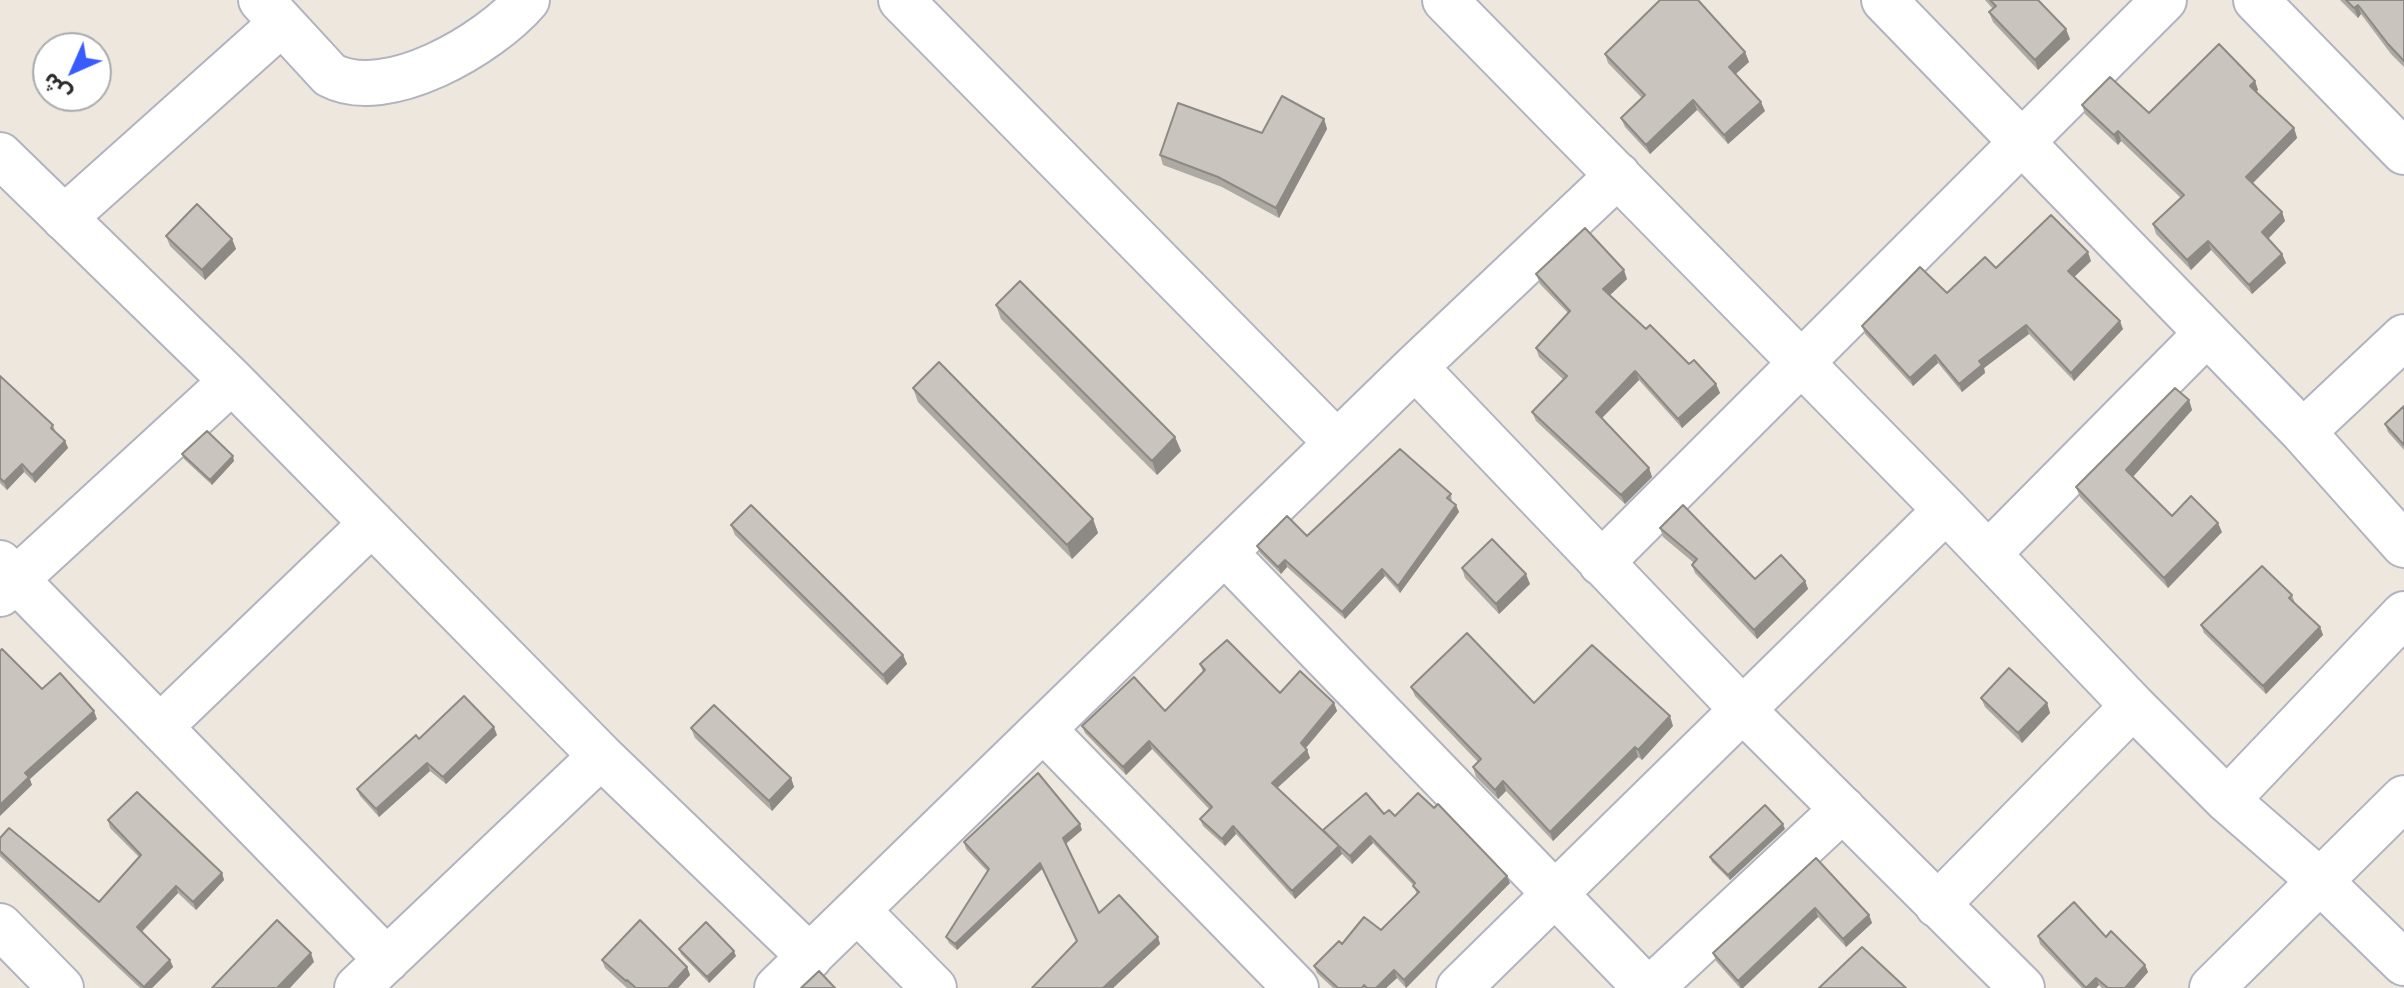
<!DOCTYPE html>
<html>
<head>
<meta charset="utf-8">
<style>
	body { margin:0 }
	#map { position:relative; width:2404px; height:988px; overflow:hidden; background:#eee7dd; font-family:Raleway,"Noto Sans Arabic",sans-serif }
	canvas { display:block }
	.north { position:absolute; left:32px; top:32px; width:80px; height:80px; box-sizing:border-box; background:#fff; border:2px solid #ababab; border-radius:50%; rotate:225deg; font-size:22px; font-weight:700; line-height:32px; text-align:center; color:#2c2c2c }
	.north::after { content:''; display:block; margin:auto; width:28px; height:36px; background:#395cff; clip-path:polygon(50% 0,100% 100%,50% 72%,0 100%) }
</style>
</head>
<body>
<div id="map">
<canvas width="2404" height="988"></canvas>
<div class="north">ش</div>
</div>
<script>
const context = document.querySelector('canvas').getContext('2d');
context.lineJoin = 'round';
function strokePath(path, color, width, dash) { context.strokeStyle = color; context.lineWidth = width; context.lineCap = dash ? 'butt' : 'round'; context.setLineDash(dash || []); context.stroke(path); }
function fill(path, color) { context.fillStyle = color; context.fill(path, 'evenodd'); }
const minor = new Path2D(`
	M261,0L330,75C387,105 489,44 527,0
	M901,0L1337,443
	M1445,0L1946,510L2133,706L2227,800L2320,881L2404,963
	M1884,0L2303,432L2404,545
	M2256,0L2404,152
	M0,155L232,381L601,756L810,957
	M64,218L282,23
	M1415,367L1742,709L2022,988
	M2303,432L2404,337
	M1226,554L1646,988
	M1988,554L2206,334
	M0,563L387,960
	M1601,563L2164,0
	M0,594L232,381
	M160,727L372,523
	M1044,730L1296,988
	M2227,800L2404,614
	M1937,905L2133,706
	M858,911L934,988
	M0,926L61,988
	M357,988L601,756
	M777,988L1415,367L1618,175
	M1459,988L1946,510
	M1651,988L1843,809
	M2212,988L2404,798`);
strokePath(minor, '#b1b4c0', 48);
strokePath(minor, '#fff', 44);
fill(new Path2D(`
	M1985,0H2038L2070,39L2038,70L1993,22L1989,12L1993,9Z
	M2340,0H2404V67L2391,54L2361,14L2358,18Z
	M1745,52L1749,62L1736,74L1765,111L1728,144L1697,110L1650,154L1625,127L1621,118L1642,98L1608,63L1605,54Z
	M2255,81L2258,90L2256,92L2294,128L2297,138L2253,183L2282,212L2285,221L2268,239L2282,254L2286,263L2252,294L2211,250L2191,270L2156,234L2153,224L2181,198L2121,141L2118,145L2085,114L2082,105L2149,113Z
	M1324,119L1327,129L1279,218L1222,187L1163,165L1160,155Z
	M166,236L232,239L236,249L205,280L170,246Z
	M2091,261L2074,277L2123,329L2074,381L2029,334L1984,368L1985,373L1962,392L1938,363L1913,386L1865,334L1862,326L1947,293L1996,268Z
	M1536,274L1627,279L1610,295L1646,329L1716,384L1720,393L1682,428L1639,380L1602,418L1649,468L1652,477L1625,504L1536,421L1532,412L1564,380L1539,357L1536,348L1568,313L1540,284Z
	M996,305L1175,437L1181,451L1157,475L1001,319Z
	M0,376L53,425L56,433L65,441L68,448L35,483L24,472L7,490L0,483Z
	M913,388L1093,519L1098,533L1072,559L918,402Z
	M2189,400L2192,410L2133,477L2172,516L2222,532L2168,588L2080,497L2076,487Z
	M2404,406V450L2388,432L2385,424Z
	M182,454L234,461L212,485L184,459Z
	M1451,494L1452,502L1456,505L1459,512L1400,593L1385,576L1345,619L1287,567L1281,574L1260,553L1257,546L1307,536Z
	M731,525L903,655L907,664L887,685L735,535Z
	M1660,528L1755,579L1805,581L1808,589L1757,639L1695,573L1692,565L1694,563L1663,537Z
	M1462,568L1530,584L1499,614L1465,578Z
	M2292,595L2295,603L2320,627L2323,635L2266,694L2204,633L2201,625Z
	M1200,664L1280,693L1334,703L1337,711L1306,748L1310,758L1277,788L1324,832L1384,814L1395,816L1510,883L1406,988L1397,978L1386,988H1333L1317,973L1314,966L1342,944L1381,930L1417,894L1413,885L1373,843L1352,864L1342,854L1295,899L1236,834L1225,846L1203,826L1200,819L1209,809L1152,749L1126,775L1085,733L1082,726L1165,711L1203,672Z
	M1411,687L1534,703L1673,726L1642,760L1638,757L1553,841L1506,791L1498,799L1476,777L1473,767L1478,762L1415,696Z
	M1981,698L2047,703L2050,713L2022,743L1985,707Z
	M691,728L791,778L794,787L772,811L695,738Z
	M497,735L446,784L430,771L379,817L360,796L357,789L419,739Z
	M108,820L222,873L224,880L196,910L178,893L142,932L170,960L173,967L152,988H140L0,856V838L99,902L139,857L110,828Z
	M1785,829L1730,880L1712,862L1710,857Z
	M1082,830L1066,844L1099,913L1158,937L1160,944L1113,988H1032L1077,942L1042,869L957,950L949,943L946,937L988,872L966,849L964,842Z
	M1816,858L1869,915L1872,923L1846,947L1818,917L1743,988H1740L1716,961L1713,953Z
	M2038,936L2106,937L2145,965L2148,972L2134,988H2102L2099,985L2096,988H2082L2040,944Z
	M679,949L736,956L709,983L681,954Z
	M602,960L687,967L690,975L678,988H627L605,968Z`), '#ada9a3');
fill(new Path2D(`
	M2358,5L2361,14L2358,18L2354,8Z
	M2066,29L2070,39L2038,70L2035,60Z
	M1745,52L1749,62L1733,76L1729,67Z
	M2255,81L2258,90L2253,95L2250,86Z
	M1693,100L1697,110L1650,154L1646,145Z
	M1761,102L1765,111L1728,144L1724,135Z
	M1324,119L1327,129L1279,218L1276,208Z
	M2294,128L2297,138L2250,186L2246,177Z
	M2118,131L2121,141L2118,145L2114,135Z
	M2282,212L2285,221L2265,242L2262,232Z
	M232,239L236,249L205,280L202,270Z
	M2208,241L2211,250L2191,270L2187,260Z
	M2088,252L2091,261L2071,280L2068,271Z
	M2282,254L2286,263L2252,294L2249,285Z
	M1624,270L1627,279L1607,298L1603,289Z
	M2120,321L2123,329L2074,381L2071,373Z
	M2026,325L2029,334L1984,368L1985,373L1962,392L1959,384L1979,361Z
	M1935,355L1938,363L1913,386L1910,378Z
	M1635,371L1639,380L1599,421L1596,412Z
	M1716,384L1720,393L1682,428L1678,419Z
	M2189,400L2192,410L2130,480L2126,470Z
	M1175,437L1181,451L1157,475L1152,461Z
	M65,441L68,448L35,483L32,475Z
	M233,456L234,461L212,485L210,480Z
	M22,464L24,472L7,490L4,482Z
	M1649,468L1652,477L1625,504L1621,495Z
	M1456,505L1459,512L1400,593L1398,586Z
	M1093,519L1098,533L1072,559L1067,545Z
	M2218,523L2222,532L2168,588L2164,578Z
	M1285,560L1287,567L1281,574L1278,567Z
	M1382,569L1385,576L1345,619L1342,612Z
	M1526,574L1530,584L1499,614L1496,604Z
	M1805,581L1808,589L1757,639L1754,630Z
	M2320,627L2323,635L2266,694L2263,686Z
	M903,655L907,664L887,685L883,675Z
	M1334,703L1337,711L1303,751L1301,743Z
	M2047,703L2050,713L2022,743L2018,733Z
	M94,711L97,719L30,779L32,785L0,816V805L25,773Z
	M1670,716L1673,726L1642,760L1638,750Z
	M494,727L497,735L446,784L443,777Z
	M1149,741L1152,749L1126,775L1123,767Z
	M1635,747L1638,757L1553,841L1550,832Z
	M1307,750L1310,758L1274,791L1272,783Z
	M427,763L430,771L379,817L376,809Z
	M791,778L794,787L772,811L769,801Z
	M1503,781L1506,791L1498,799L1495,790Z
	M1080,824L1082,830L1065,844L1063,838Z
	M1783,824L1785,829L1730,880L1728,875Z
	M1233,826L1236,834L1225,846L1222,839Z
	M1370,836L1373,843L1352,864L1350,856Z
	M1339,846L1342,854L1295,899L1292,891Z
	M1040,863L1042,869L957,950L955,944Z
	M222,873L224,880L196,910L193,902Z
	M1507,876L1510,883L1406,988L1404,980Z
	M176,886L178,893L139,934L137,927Z
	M1815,908L1818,917L1743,988H1741L1738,981Z
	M1869,915L1872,923L1846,947L1843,939Z
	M1158,937L1160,944L1113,988H1103Z
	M734,951L736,956L709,983L707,977Z
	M311,953L314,962L290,988H277Z
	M170,960L173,967L152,988H144V987Z
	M2145,965L2148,972L2134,988H2125Z
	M687,967L690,975L678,988H668Z
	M1394,970L1397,978L1386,988H1376Z
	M2096,978L2099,985L2096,988H2086Z`), '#8d8984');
const building = new Path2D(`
	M1660,0H1698L1745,52L1729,67L1761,102L1724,135L1693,100L1646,145L1621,118L1645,95L1605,54Z
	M1990,0H2038L2066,29L2035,60L1989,12L1996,6Z
	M2346,0H2404V61L2388,44L2358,5L2354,8Z
	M2219,44L2255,81L2250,86L2294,128L2246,177L2282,212L2262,232L2282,254L2249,285L2208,241L2187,260L2153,224L2184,195L2118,131L2114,135L2082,105L2110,77L2149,113Z
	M1282,96L1324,119L1276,208L1218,177L1160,155L1178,103L1262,133Z
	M197,204L232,239L202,270L166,236Z
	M2051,215L2088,252L2068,271L2120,321L2071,373L2026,325L1979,361L1982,365L1959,384L1935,355L1910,378L1862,326L1920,267L1947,293L1985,257L1996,268Z
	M1585,228L1624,270L1603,289L1646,329L1650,325L1689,364L1694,360L1716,384L1678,419L1635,371L1596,412L1649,468L1621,495L1532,412L1567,376L1536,348L1570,311L1536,274Z
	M1020,281L1175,437L1152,461L996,305Z
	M939,362L1093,519L1067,545L913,388Z
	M0,376L53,425L51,428L65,441L32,475L22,464L4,482L0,478Z
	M2175,388L2189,400L2126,470L2172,516L2191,496L2218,523L2164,578L2076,487Z
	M2404,406V445L2385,424Z
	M207,431L233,456L210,480L182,454Z
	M1400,449L1451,494L1447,498L1456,505L1398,586L1382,569L1342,612L1285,560L1278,567L1257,546L1287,516L1307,536Z
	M751,505L903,655L883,675L731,525Z
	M1683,505L1755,579L1781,555L1805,581L1754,630L1692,565L1697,559L1660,528Z
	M1492,539L1526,574L1496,604L1462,568Z
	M2262,566L2292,595L2289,598L2320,627L2263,686L2201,625Z
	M1467,633L1534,703L1592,645L1670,716L1638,750L1635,747L1550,832L1503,781L1495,790L1473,767L1481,759L1411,687Z
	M1227,640L1280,693L1300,671L1334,703L1301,743L1307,750L1272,783L1338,845L1323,830L1366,793L1384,814L1389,810L1395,816L1418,793L1434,808L1438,804L1507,876L1404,980L1394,970L1376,988H1367L1364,985L1362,988H1338L1314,966L1339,941L1342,944L1364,917L1381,930L1419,892L1413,886L1415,883L1370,836L1350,856L1339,846L1292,891L1233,826L1222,839L1200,819L1212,807L1149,741L1123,767L1082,726L1134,677L1165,711L1205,670L1200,664Z
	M2,649L42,689L60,673L94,711L25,773L29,777L0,805V651Z
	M2009,668L2047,703L2018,733L1981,698Z
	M464,696L494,727L443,777L427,763L376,809L357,789L416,735L419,739Z
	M714,705L791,778L769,801L691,728Z
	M1038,773L1080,824L1063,838L1099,913L1119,895L1158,937L1103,988H1032L1077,941L1040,863L955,944L946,937L989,869L964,842Z
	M137,792L222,873L193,902L176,886L137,927L170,960L144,987L0,851V838L9,828L99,902L141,855L108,820Z
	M1765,805L1783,824L1728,875L1710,857Z
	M1816,858L1869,915L1843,939L1815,908L1738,981L1713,953Z
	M2074,902L2106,937L2111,931L2145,965L2125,988H2108L2096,978L2086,988L2038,936Z
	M277,920L311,953L277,988H212Z
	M640,920L687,967L668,988H636L627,980L626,981L602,960Z
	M706,922L734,951L707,977L679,949Z
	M1862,947L1906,988H1819Z
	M819,971L835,988H801Z`);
fill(building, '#c9c4bd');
strokePath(building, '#8d8984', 2);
</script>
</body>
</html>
